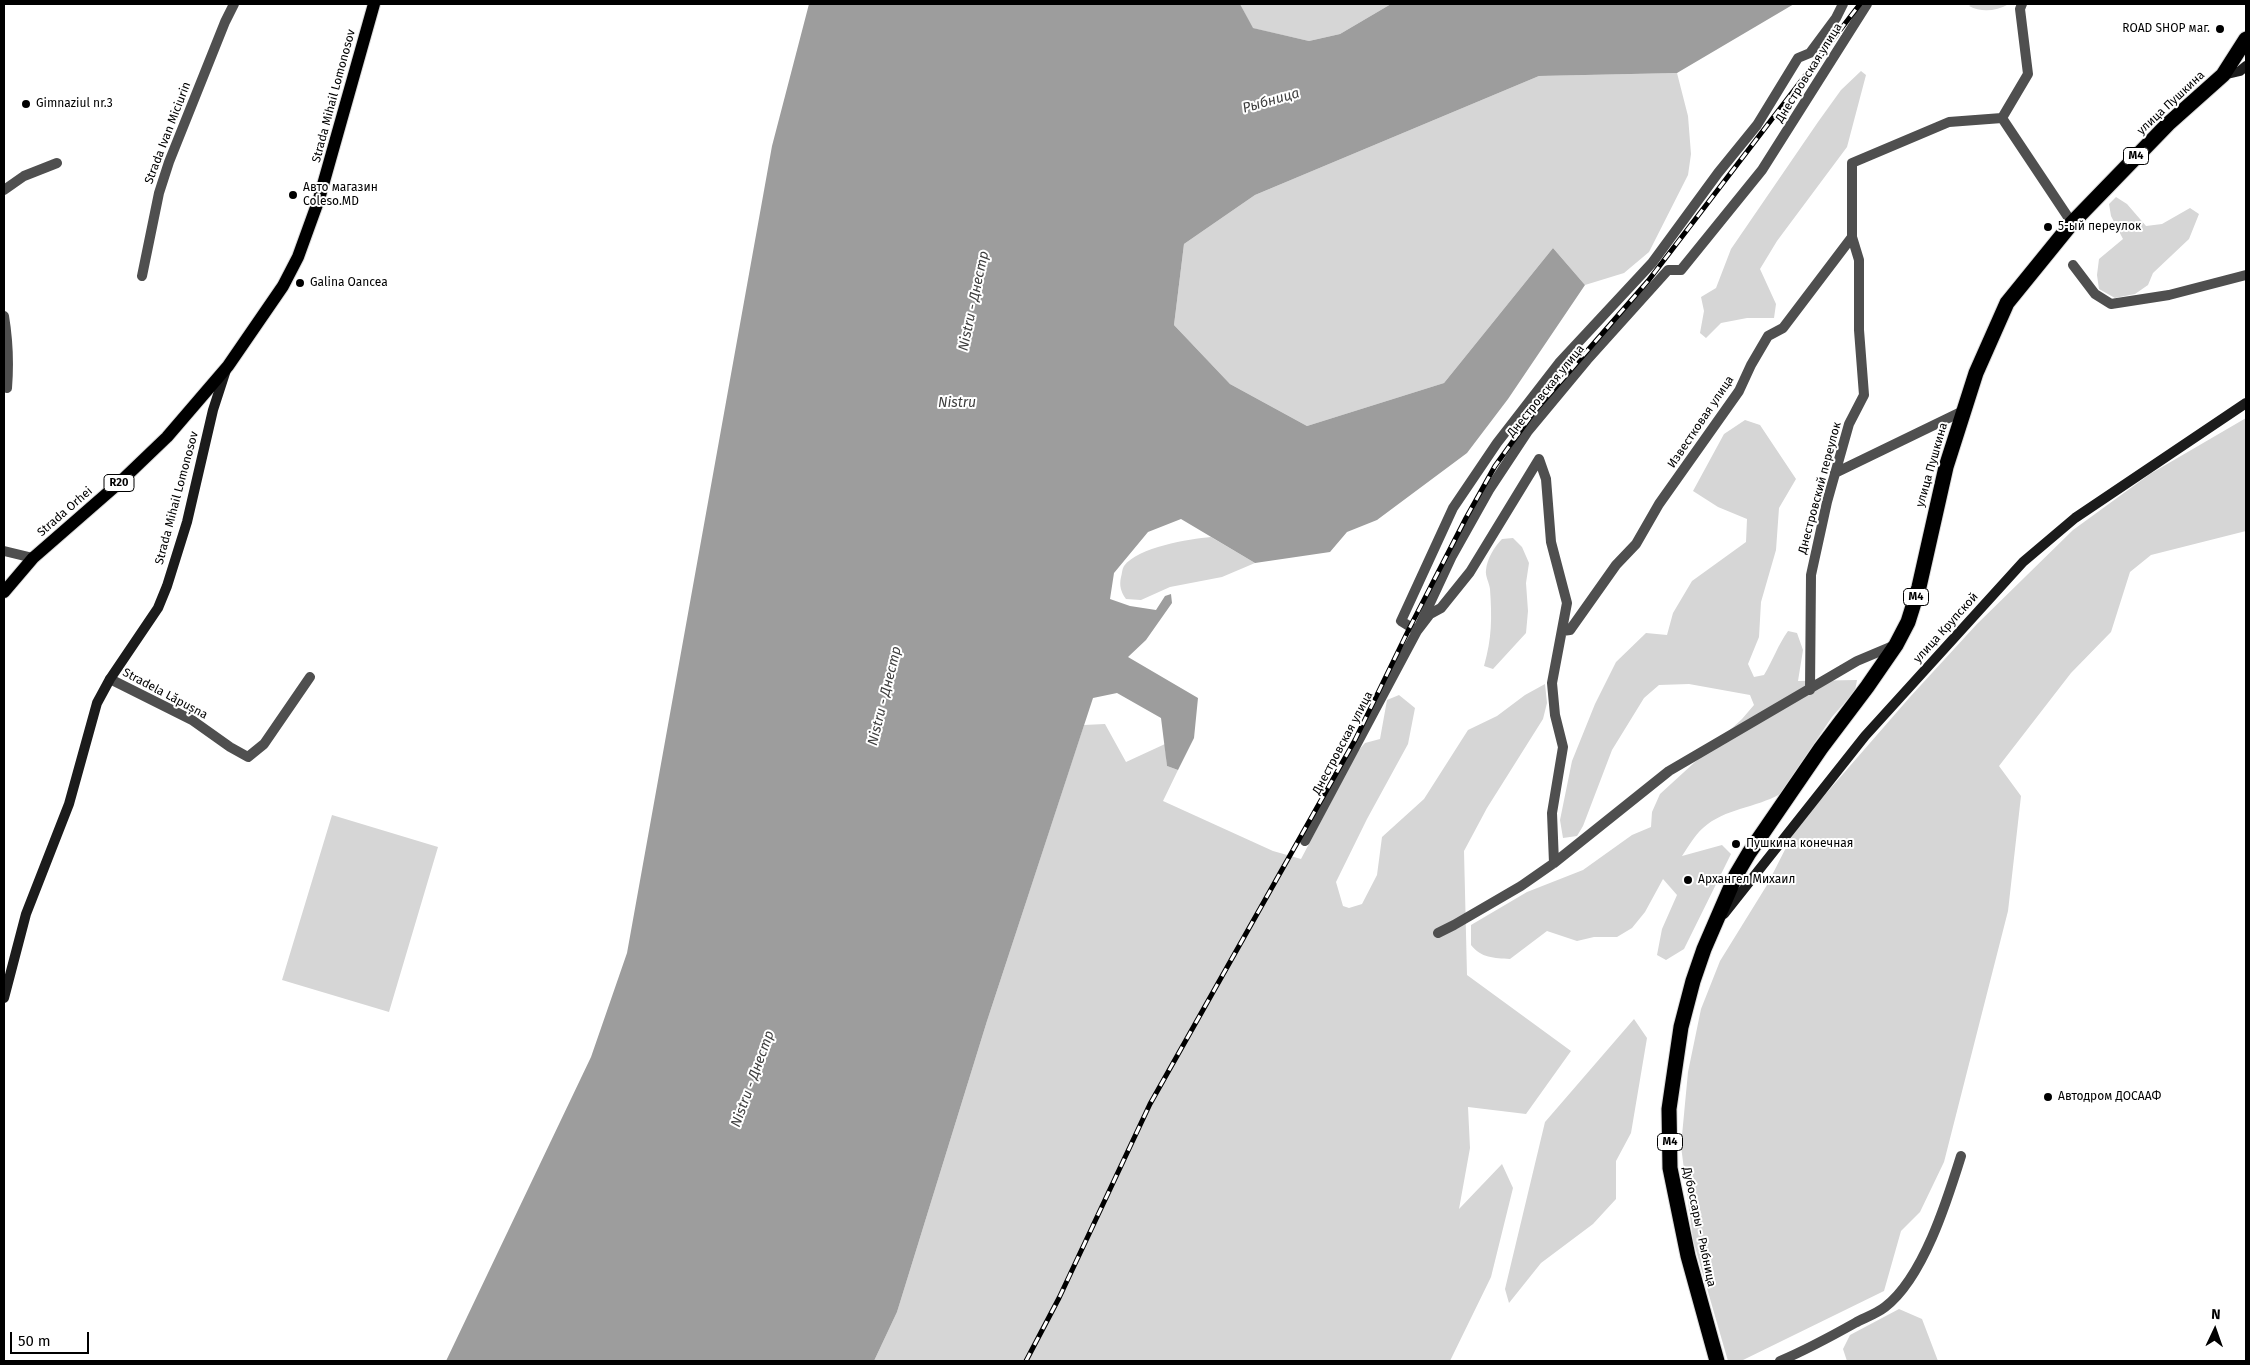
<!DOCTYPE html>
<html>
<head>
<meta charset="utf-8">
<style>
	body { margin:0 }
	#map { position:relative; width:2250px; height:1365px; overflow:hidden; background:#fff; font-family:"Fira Sans",sans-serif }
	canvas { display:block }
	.frame { position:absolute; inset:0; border:5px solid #000; pointer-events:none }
	.north { position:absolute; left:2190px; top:1305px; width:50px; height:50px; -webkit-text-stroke:4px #fff; paint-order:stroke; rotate:3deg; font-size:14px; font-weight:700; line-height:20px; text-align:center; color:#000 }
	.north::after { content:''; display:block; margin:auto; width:18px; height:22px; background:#000; clip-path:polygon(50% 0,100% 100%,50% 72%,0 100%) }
	.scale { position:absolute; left:10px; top:1332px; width:79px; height:22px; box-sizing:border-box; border:2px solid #000; border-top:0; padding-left:6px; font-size:15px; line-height:18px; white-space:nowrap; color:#000; -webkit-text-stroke:4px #fff; paint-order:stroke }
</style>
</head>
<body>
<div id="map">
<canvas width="2250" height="1365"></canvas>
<div class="frame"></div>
<div class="north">N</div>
<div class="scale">50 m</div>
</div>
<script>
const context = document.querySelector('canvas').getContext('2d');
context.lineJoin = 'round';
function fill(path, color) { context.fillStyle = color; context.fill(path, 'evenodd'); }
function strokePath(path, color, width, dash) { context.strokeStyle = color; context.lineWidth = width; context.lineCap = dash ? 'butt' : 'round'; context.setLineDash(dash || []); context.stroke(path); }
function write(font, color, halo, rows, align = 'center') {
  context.font = font + ' "Fira Sans",sans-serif'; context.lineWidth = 4; context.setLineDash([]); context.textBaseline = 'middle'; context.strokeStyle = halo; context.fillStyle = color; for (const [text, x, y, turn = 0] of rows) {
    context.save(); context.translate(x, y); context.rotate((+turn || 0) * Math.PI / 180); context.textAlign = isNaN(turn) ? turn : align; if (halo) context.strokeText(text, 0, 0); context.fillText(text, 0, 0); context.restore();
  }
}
fill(new Path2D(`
	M1240,4H1391L1340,34L1309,41L1252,28Z
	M1972,4H2009C1996,11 1982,13 1969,6Z
	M1861,71L1866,75L1847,147L1777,241L1760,269L1776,304L1774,318H1747L1721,323L1706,338L1700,333L1704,311L1701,297L1716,288L1731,249L1818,122L1841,90Z
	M1677,73L1688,116L1691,154L1688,175L1649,252L1624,273L1585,285L1553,248L1444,383L1307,426L1230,384L1174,325L1184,244L1255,195L1539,76Z
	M2116,197L2127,204L2146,226L2162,224L2190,208L2199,214L2189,239L2153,273L2148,285L2135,294L2115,298L2099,289L2097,275L2099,259L2123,239L2111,216L2109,204Z
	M2246,418V531L2151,555L2130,572L2111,632L2071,673L1999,766L2021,796L2008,911L1944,1162L1920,1212L1901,1231L1884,1291L1741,1361H1728L1693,1240L1681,1146L1688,1072L1701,1009L1720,961L1767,885L1796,828L1910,697L1977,624L2073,530L2150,474Z
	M1745,420L1760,425L1796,479L1779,508L1776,550L1761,602L1759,637L1748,664L1754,677L1764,675C1773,660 1778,645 1788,631L1797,633L1803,650L1798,681L1857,680L1855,691L1832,717L1780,794C1756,808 1725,808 1703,828C1695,835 1688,847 1682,856L1722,845L1731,854L1684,949L1666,960L1657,955L1662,929L1677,895L1663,879L1645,912L1632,928L1617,937H1594L1577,941L1547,931L1510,959C1494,958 1481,958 1471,945V925L1527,892L1583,870L1632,835L1651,827L1652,812L1660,794L1742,719L1754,705L1750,695L1689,684L1659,685L1644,698L1612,750L1583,826L1577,836L1563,838L1560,820L1572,761L1595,704L1616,662L1646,633L1667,635L1673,613L1692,581L1746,542L1747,519L1718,507L1693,491L1724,434Z
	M1211,537L1255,563L1222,577L1170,587L1141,600L1126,599C1121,592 1119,586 1121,577C1122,574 1122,569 1124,566C1138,547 1189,539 1211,537Z
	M1513,538L1522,547L1529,563L1526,583L1528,611L1526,633L1493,669L1484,666C1492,638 1492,618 1490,589C1489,582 1485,576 1486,570C1487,559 1494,547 1502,539Z
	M1545,684L1547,703L1543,719L1487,808L1464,851L1467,975L1571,1051L1526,1114L1468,1107L1470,1148L1459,1209L1502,1164L1513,1188L1491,1277L1450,1361H874L897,1312L987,1021L1084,725L1105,724L1126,762L1165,744L1167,766L1178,770L1163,801L1273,851L1301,859L1358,751L1365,743L1380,739L1387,700L1399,695L1415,708L1408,744L1367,819L1336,882L1343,906L1349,908L1362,904L1377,875L1382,837L1424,799L1468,730L1497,716L1525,695Z
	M332,815L438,847L389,1012L282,980Z
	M1634,1019L1647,1038L1631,1133L1616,1161V1199L1593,1224L1541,1263L1509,1303L1505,1289L1545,1122Z
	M1899,1309L1922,1319L1938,1361H1847L1843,1349L1850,1335Z`), '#d6d6d6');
fill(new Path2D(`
	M809,4H1240L1253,28L1309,41L1340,34L1391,4H1794L1677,73L1539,76L1255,195L1184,244L1174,325L1230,384L1307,426L1444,383L1553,248L1585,285L1508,399L1467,453L1377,520L1347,532L1330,552L1255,563L1181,519L1148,532L1114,573L1110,599L1130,606L1156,610L1165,596L1171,594L1172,603L1146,640L1128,657L1198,698L1194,738L1178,770L1167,766L1161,718L1117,693L1093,698L987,1021L897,1312L874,1361H446L591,1057L627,953L772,146Z`), '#9d9d9d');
const primary = new Path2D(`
	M4,592L33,558L119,483L167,437L228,366L283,286L298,257L319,199L374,4`);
const highway = new Path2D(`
	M1717,1361L1688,1256L1670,1168L1669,1109L1681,1027L1693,981L1704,949L1736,875L1749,853L1821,748L1867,687L1896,645L1908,622L1919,587L1946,467L1976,373L2007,303L2072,223L2168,124L2223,75L2246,39`);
strokePath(primary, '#dbdbdb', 14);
strokePath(highway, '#dbdbdb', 17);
strokePath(new Path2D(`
	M2022,4L2020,9L2028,74L2002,118L2072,223
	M4,190L24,176L57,163
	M2073,265L2095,294L2111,304L2169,295L2246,275
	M142,276L159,193L169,162L225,22L234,4
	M4,316C8,340 9,363 7,388
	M1835,473L1963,411
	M4,551L33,558
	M1562,631L1570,630L1616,565L1636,544L1659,504L1739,391L1751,365L1768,336L1783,328L1852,237V163L1949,122L2002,118
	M110,679L192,720L230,747L248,757L264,744L310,677
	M1810,690L1811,575L1827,502L1849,424L1864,395L1859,330V260L1852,237
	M1305,841L1417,631L1452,556L1489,490L1528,431L1587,360L1668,270H1681L1762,170L1867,4
	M1554,863L1552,813L1563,747L1555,715L1552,683L1567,603L1551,542L1546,479L1539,459L1470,572L1441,608L1430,614L1417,631L1401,621L1453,508L1497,443L1559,363L1652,263L1718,173L1757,125L1798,58L1810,53L1836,18L1843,4
	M1438,933L1454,925L1521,886L1554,863L1669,771L1857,661L1895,645
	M1780,1361C1806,1350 1830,1337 1855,1323C1864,1318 1876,1314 1885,1307C1923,1278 1947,1201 1961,1156`), '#4f4f4f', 10);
strokePath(new Path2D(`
	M2223,75L2240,71L2246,66
	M1724,914L1865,736L2023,562L2075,518L2246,403
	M4,998L26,914L69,804L97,703L110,679L158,608L167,586L187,522L213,410L226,370`), '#1c1c1c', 10);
strokePath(primary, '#000', 12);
strokePath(highway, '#000', 15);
const rail = new Path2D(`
	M1026,1361L1059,1298L1150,1104L1355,740L1410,627L1466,518L1495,466L1534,412L1648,281L1860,4`);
strokePath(rail, '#000', 5);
strokePath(rail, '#fff', 3, [9]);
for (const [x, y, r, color] of [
	[2220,29,5,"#000"],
	[26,104,5,"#000"],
	[293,195,5,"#000"],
	[2048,227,5,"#000"],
	[300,283,5,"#000"],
	[1736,844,5,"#000"],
	[1688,880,5,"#000"],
	[2048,1097,5,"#000"]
]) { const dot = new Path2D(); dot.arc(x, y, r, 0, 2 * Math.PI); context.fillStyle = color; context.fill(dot); strokePath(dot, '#fff', 2); }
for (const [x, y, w] of [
	[2136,156,25],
	[119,483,30],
	[1916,597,25],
	[1670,1142,25]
]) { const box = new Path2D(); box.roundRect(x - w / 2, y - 8.5, w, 17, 4); context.fillStyle = '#fff'; context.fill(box); strokePath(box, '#000', 1); }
write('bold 11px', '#000', null, [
	["M4",2136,156],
	["R20",119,483],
	["M4",1916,597],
	["M4",1670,1142]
]);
write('12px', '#000', '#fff', [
	["ROAD SHOP маг.",2210,29,"right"],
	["Gimnaziul nr.3",36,104],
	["Авто магазин",303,188],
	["Coleso.MD",303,202],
	["5-ый переулок",2058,227],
	["Galina Oancea",310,283],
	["Пушкина конечная",1746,844],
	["Архангел Михаил",1698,880],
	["Автодром ДОСААФ",2058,1097]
], 'left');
write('12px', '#000', '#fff', [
	["Днестровская улица",1809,73,-58],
	["Strada Mihail Lomonosov",334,96,-75],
	["улица Пушкина",2171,103,-43],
	["Strada Ivan Miciurin",168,133,-69],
	["Днестровская улица",1546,391,-51],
	["Известковая улица",1701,422,-56],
	["улица Пушкина",1932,465,-74],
	["Днестровский переулок",1820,488,-75],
	["Strada Mihail Lomonosov",177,498,-75],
	["Strada Orhei",65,512,-41],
	["улица Крупской",1946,628,-48],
	["Stradela Lăpușna",165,694,28],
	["Днестровская улица",1343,743,-62],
	["Дубоссары - Рыбница",1699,1227,78]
]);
write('italic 14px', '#3e3e3e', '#fff', [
	["Рыбница",1271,101,-16],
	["Nistru - Днестр",974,301,-78],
	["Nistru",957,403],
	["Nistru - Днестр",885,696,-76],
	["Nistru - Днестр",753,1079,-70]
]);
</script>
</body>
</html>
